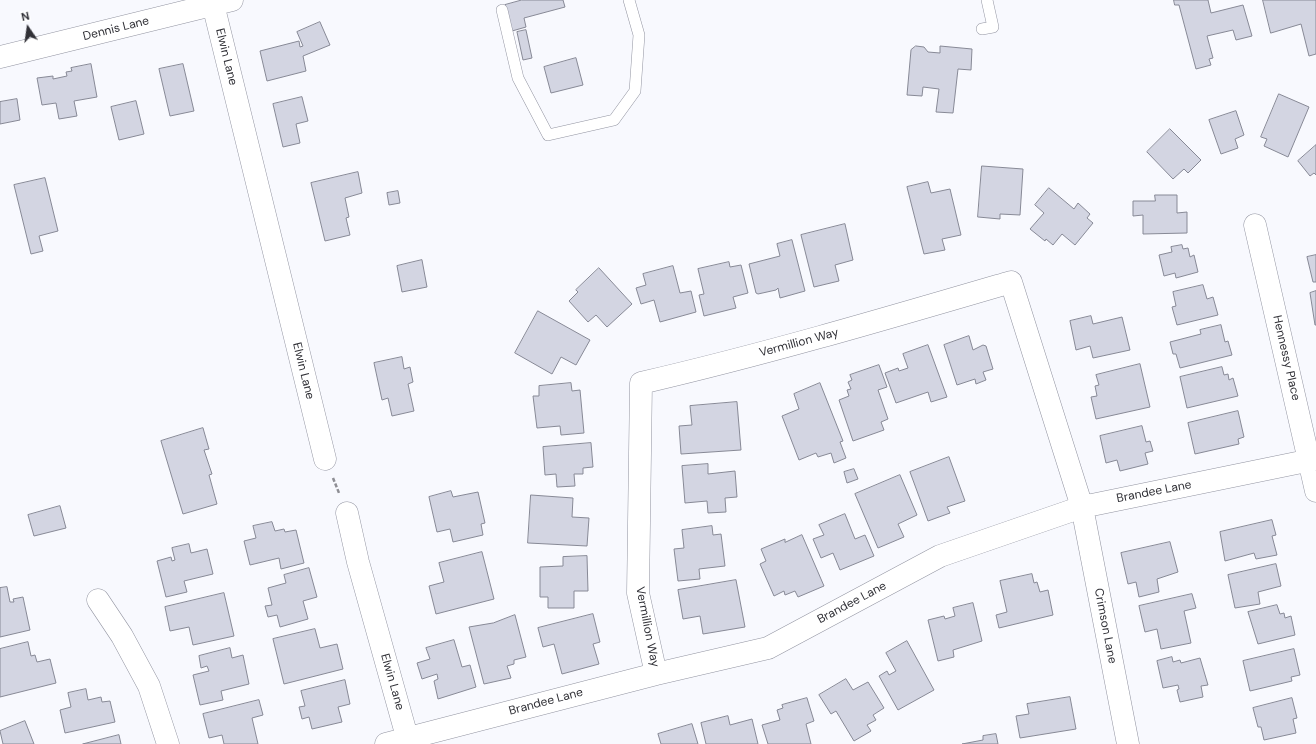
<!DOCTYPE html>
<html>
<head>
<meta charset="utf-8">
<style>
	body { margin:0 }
	#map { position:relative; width:1316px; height:744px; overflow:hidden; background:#f8f9fe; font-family:"DM Sans",sans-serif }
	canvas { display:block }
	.north { position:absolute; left:8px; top:8px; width:40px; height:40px; -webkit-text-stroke:3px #fff; paint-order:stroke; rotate:347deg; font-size:11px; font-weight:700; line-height:16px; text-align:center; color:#313137 }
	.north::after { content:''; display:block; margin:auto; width:14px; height:18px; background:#313137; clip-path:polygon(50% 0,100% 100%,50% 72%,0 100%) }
</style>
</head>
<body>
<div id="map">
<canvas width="1316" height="744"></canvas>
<div class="north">N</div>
</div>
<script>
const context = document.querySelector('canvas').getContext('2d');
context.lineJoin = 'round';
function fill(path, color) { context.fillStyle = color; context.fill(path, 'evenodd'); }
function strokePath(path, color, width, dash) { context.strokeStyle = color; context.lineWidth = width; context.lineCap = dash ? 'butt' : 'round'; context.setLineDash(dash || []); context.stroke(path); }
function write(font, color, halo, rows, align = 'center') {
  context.font = font + ' "DM Sans",sans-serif'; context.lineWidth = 3; context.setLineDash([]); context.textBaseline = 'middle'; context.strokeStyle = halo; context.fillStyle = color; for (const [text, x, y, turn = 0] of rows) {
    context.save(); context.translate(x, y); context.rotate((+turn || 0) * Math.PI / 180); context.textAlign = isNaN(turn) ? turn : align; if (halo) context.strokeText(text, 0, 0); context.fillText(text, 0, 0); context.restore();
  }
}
const building = new Path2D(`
	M522,0H563L565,7L524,18L526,27L512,31L505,5Z
	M1174,0H1208L1211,13L1243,5L1252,36L1236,40L1233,30L1207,36L1213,58L1209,59L1211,65L1196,69L1179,5H1175Z
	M1263,0H1316V54L1309,56L1301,24L1271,33Z
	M320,22L330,45L303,56L306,71L267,81L260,51L299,41L300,47L303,46L297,32Z
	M526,30L532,58L523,60L517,32Z
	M916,46L924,47L928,52L940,53V46L972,49L971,70L958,69L953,113L936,112L939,89L923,87L922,96L907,95L911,50Z
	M576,58L583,85L551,93L544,67Z
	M91,64L97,97L74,101L77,116L59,119L56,103L42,105L37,78L53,76V79L67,76L66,72L72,71L71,68Z
	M183,64L194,111L170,116L159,69Z
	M1279,94L1309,107L1288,157L1264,146L1267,139L1261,137Z
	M302,97L308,121L296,124L300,143L283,147L273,104Z
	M17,99L20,120L0,124V102Z
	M136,101L144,134L119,140L111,107Z
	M1236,111L1244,135L1235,139L1238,148L1221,154L1209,120Z
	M1170,129L1201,160L1188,173L1184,169L1173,179L1147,152Z
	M1316,145V175L1314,173L1310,176L1298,161Z
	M982,166L1023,169L1020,215L1000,214V219L978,217Z
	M358,172L362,193L345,198L349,217L346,218L350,235L325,241L311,183Z
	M45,178L58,231L39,236L43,251L31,254L14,185Z
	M928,182L931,193L950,189L961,235L942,239L945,250L924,254L907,187Z
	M1049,188L1074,209L1078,203L1090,214L1087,218L1093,223L1075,245L1062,234L1053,245L1046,239L1045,241L1030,229L1044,213L1035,205Z
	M398,191L400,203L389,205L387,193Z
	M1155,195H1177V213L1187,212V233L1143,234V215L1133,216V201H1155Z
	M845,224L853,260L835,265L839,281L814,287L801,235Z
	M792,240L805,291L780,298L778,288L776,290L758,294L756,293L749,264L780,256L777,244Z
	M1182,245L1183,249L1188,248L1190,257L1194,255L1198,272L1176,278L1175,273L1164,276L1159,255L1172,252L1171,247Z
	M1316,255V282H1313L1307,257Z
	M422,260L427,287L402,292L397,266Z
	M729,262L730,267L741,265L748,293L733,297L736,308L704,316L699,295L704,294L698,269Z
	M673,266L680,293L691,291L696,312L660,322L654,300L641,304L636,288L646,285L643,274Z
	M599,268L632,304L607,327L596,315L588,322L569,301L578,292L576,290Z
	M1203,285L1207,299L1213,297L1218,315L1177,325L1172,307L1176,306L1173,292Z
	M1316,291V325H1315L1310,293Z
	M538,311L590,340L576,365L561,357L552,374L515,353Z
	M1091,316L1093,324L1122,317L1130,350L1093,358L1090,346L1076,350L1070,321Z
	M1221,325L1225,342L1228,341L1232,355L1180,368L1176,354H1173L1170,342L1201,334L1200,330Z
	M969,336L973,350L983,345L986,346L993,369L983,372L986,380L976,384L975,379L957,385L944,345Z
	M928,345L947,397L931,402L928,392L896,403L885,373L898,368L899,371L908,368L903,354Z
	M402,357L404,369L410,367L413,382L408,384L414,411L392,416L388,398L382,400L374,363Z
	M1140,364L1150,407L1096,419L1091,397L1097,396L1095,386L1099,385L1096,375Z
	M879,365L887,387L878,390L888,419L881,422L884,430L853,441L839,400L849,396L847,390L851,389L848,382L852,380L850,375Z
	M1222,367L1224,375L1228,374L1229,380L1233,378L1238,396L1187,408L1180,377Z
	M571,383L572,391L580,390L584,433L561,435L560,426L537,428L533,396H539V386Z
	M820,383L843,441L840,442L846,458L834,463L831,453L818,457L816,453L799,460L782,416L799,409L794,394Z
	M737,402L741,450L681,454L679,426L692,425L690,406Z
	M1238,411L1244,437L1238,439L1239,444L1195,454L1188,423Z
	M1142,426L1146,442L1150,441L1153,451L1145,453L1148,464L1120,471L1117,460L1106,463L1100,436Z
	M203,428L209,449L204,450L212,474L209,475L217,504L183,514L161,441Z
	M591,443L593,467L583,468V474H574L575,486L557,487L556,474L545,475L543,447Z
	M949,457L965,501L947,507L950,513L928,521L910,472Z
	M708,464V474L735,471L737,497L725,498L726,512L708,513L707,501L685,503L682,466Z
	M854,469L858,479L847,483L844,472Z
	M900,475L917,515L898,524L904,537L878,548L855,494Z
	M451,491L453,497L478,492L485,523L481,524L483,535L453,542L450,529L437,532L429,497Z
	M531,495L573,498L572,517L589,518L587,546L528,543Z
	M60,506L66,528L34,536L28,515Z
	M845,514L855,539L865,535L874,556L840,570L833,553L821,558L813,539L824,535L819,525Z
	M1272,520L1276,535L1272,536L1277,555L1256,559L1254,553L1225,561L1220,532Z
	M272,522L275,531L284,529L285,532L296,530L304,563L281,569L279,558L250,565L244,541L256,538L253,526Z
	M712,526L713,535L721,534L725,566L699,569L700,579L678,581L674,549L684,548L682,530Z
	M802,535L824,586L798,597L795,591L785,595L784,591L774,596L760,564L766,561L761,549L785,539V542Z
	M1170,542L1178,572L1157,579L1159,592L1139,597L1136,582L1128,584L1121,553Z
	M189,544L191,553L207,549L213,574L184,581L187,592L166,597L157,561L171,557L172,561L175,560L172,548Z
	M482,552L494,599L436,614L429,586L444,582L439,563Z
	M587,556L588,591H574V608H548V597H540V567L563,566V557Z
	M1276,564L1281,586L1258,592L1260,604L1235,608L1228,575Z
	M309,568L317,597L303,601L308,619L280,627L277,615L268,617L265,606L272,605L268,588L286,583L284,575Z
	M1032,574L1034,583L1037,582L1040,592L1048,590L1053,615L999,628L996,615L1007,612L1000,581Z
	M736,580L745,627L703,634L700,616L683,619L678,590Z
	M7,587L10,602H14L13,599L23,597L30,630L0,637V588Z
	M224,593L234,636L193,645L189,627L170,631L165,607Z
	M1192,594L1196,608L1184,611L1191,643L1161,649L1157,629L1145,632L1139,606Z
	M973,603L982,641L953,650L954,657L938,661L928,620L944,616L945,619L955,616L953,608Z
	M1277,605L1280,614L1284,613L1285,618L1291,616L1295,635L1258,644L1248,612Z
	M593,614L600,642L593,644L599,664L562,674L554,644L543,647L538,628Z
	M515,615L526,657L514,660V664L507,666L511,678L484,684L469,627L493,623Z
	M315,629L320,648L337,644L343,669L284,684L273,639Z
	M454,640L462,667L470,665L476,687L438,699L434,681L438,679L437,674L422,679L417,663L430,659L426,648Z
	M907,641L934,690L898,710L879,676L887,671L889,675L896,671L886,653Z
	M28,642L31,656L35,655L37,662L50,659L56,683L0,697V649Z
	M230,648L232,658L243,655L249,684L221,691L223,700L200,705L193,675L209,671L207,666L201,668L199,656Z
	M1294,649L1300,675L1291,677L1292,681L1250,691L1243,661Z
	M1172,657L1173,662L1180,660L1181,663L1200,658L1208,685L1201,686L1203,697L1180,702L1177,690L1179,689L1178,685L1163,688L1157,661Z
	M846,679L853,690L868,682L884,708L873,715L876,720L867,725L871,731L854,741L836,711L831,714L819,695Z
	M345,680L350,704L338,707L342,722L312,729L309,717L302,719L299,707L305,706L301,691Z
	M86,689L88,700L101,697L102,702L110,701L115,722L65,733L60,710L71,707L68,693Z
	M1070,697L1076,729L1020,738L1016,716L1029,714L1027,704Z
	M807,698L814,721L806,724L811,744H768L762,725L780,720L777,710L783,708L782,705Z
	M1292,698L1297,718L1293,719L1296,733L1264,740L1261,727H1258L1253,708Z
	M259,700L263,715L252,718L258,744H224L222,735L209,738L203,714Z
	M728,716L730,725L752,719L758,744H706L701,723Z
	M25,721L34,744H3L0,731Z
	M692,724L698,744H661L658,734Z
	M996,734L998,744H962L983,740V736Z
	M119,735L121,744H83Z`);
fill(building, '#d3d5e2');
strokePath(building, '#878996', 1);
const lane = new Path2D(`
	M502,10L518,78L548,135L614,120L635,91L639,35L629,0
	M982,29L993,27L987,0`);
const street = new Path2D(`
	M212,0L325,459
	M0,57L232,0
	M1255,225L1316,491
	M347,513L358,562L409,744
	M98,600L122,636L149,686L168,744
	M656,674L638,593L641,383C766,354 888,318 1011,282L1082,507L1128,744
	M386,744L656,674L768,648L940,556L1082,507L1316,459`);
strokePath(lane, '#9294a1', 12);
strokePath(street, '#9294a1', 23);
strokePath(new Path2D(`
	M333,478L339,493`), '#8e8e94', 2.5, [4, 2]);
strokePath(lane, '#fff', 11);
strokePath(street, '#fff', 22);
write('12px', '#313137', '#fff', [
	["Dennis Lane",116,29,-14],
	["Elwin Lane",226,57,76],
	["Vermillion Way",799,343,-15],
	["Hennessy Place",1286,358,77],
	["Elwin Lane",303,371,76],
	["Brandee Lane",1154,492,-11],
	["Brandee Lane",852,603,-28],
	["Crimson Lane",1105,626,79],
	["Vermillion Way",647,627,79],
	["Elwin Lane",392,682,74],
	["Brandee Lane",546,702,-15]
]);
</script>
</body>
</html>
